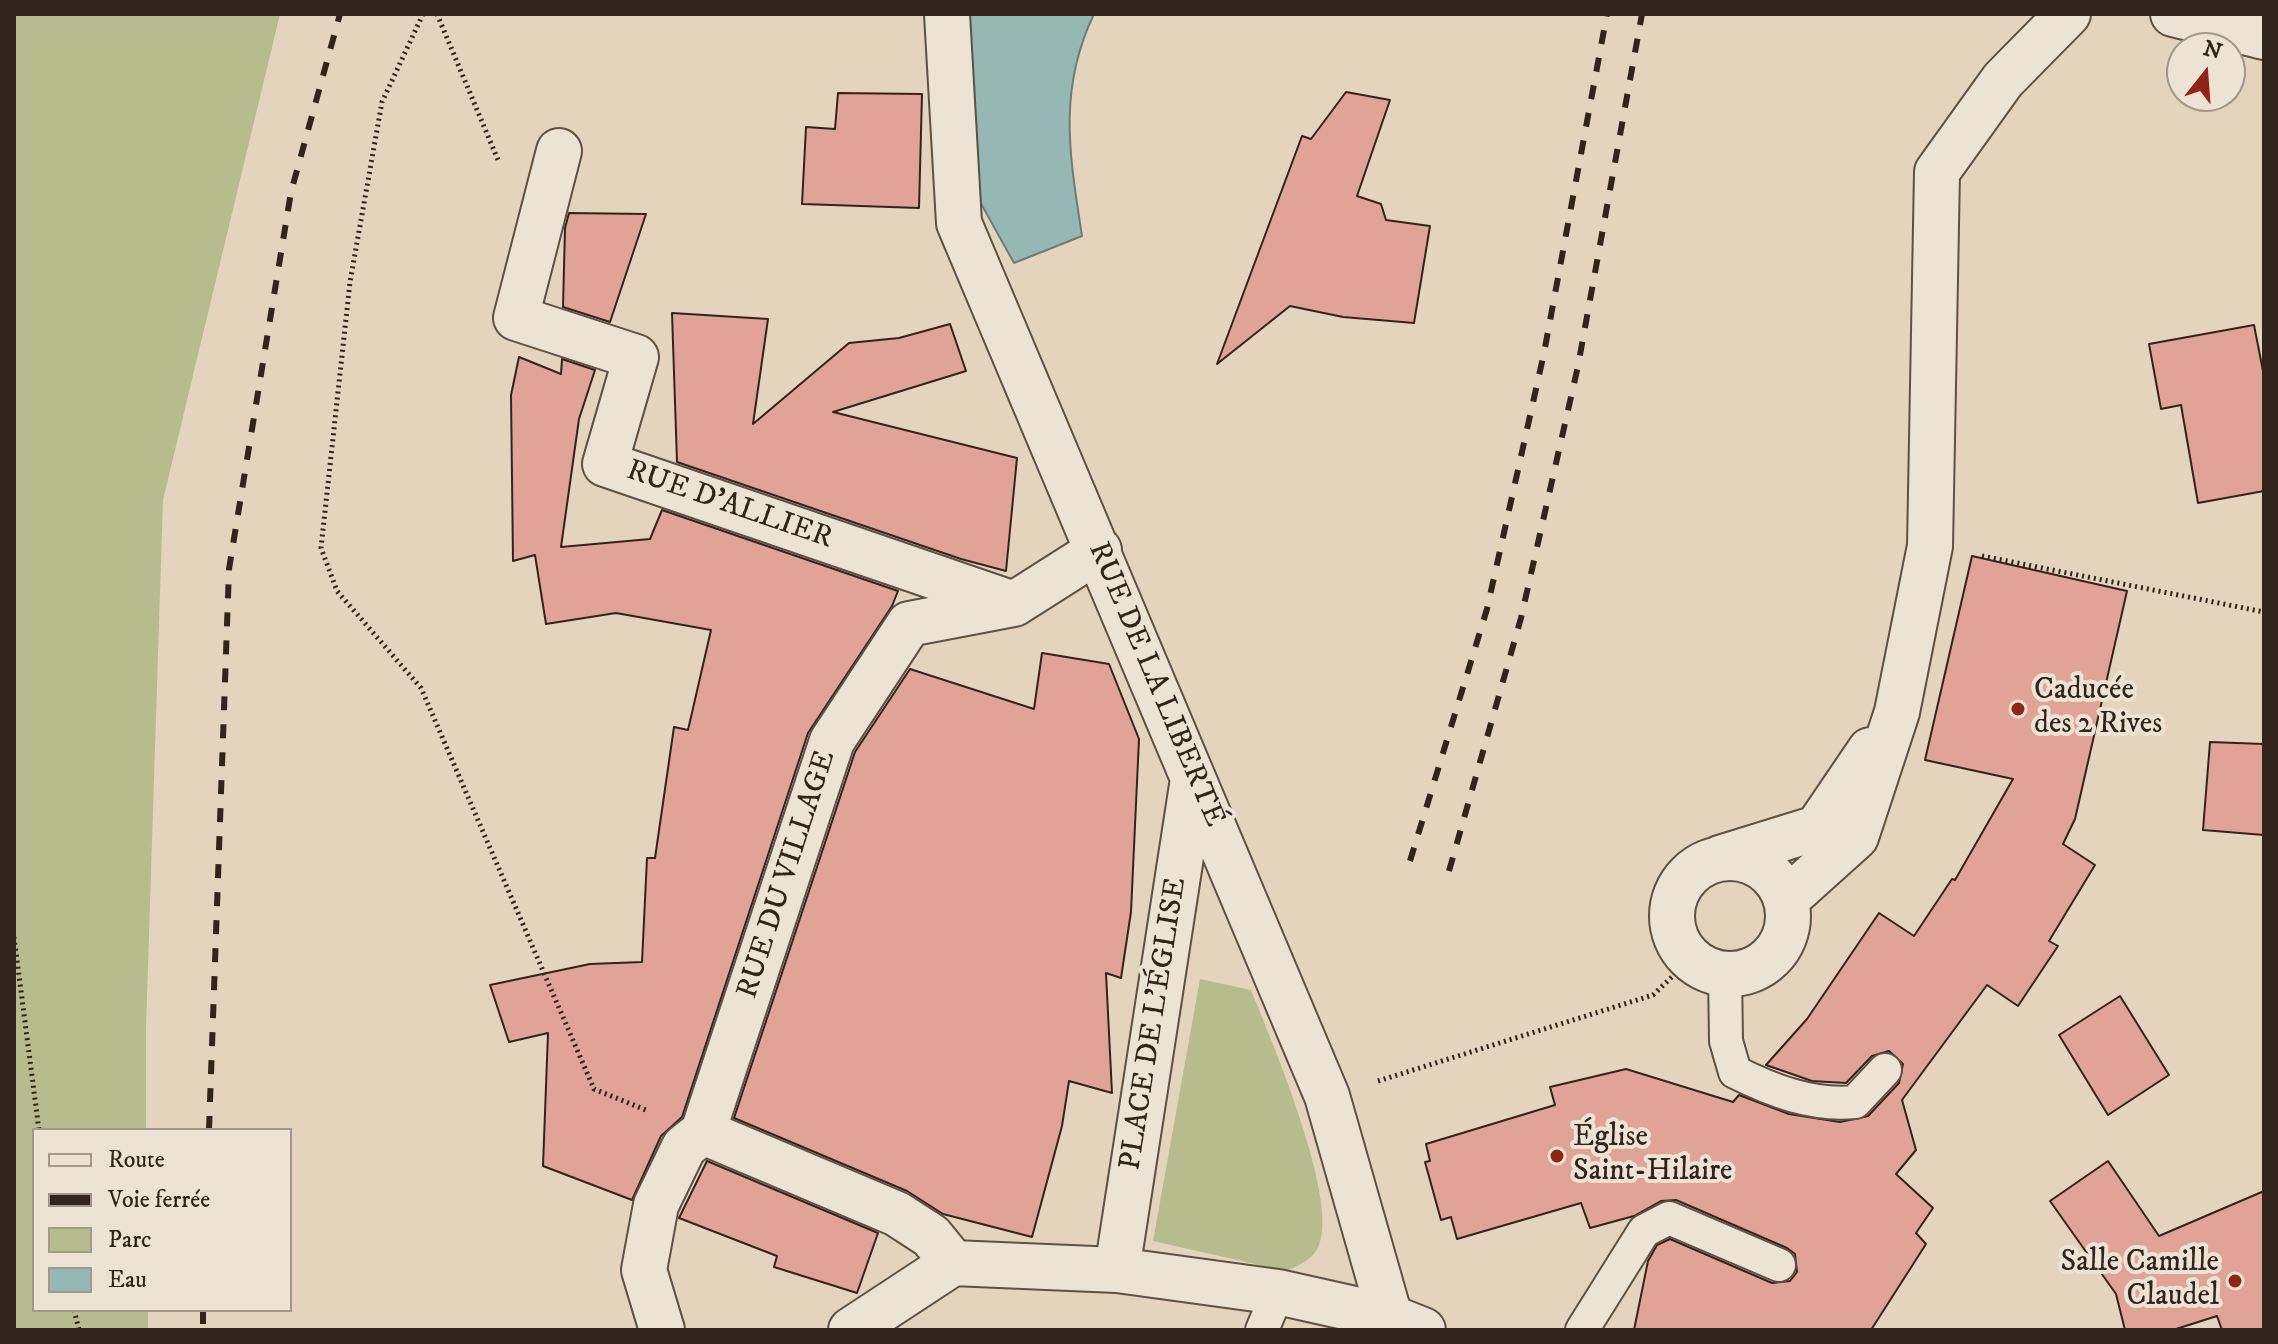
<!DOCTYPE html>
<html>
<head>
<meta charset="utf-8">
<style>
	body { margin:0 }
	#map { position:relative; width:2278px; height:1344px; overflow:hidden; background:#e4d4bd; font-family:"IM FELL DW Pica",serif }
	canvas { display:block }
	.frame { position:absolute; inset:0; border:16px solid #32241a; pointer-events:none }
	.legend { position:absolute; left:32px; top:1128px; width:260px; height:184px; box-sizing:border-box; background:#ede3d4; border:2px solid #a2978a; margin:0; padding:10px 14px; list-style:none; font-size:24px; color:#32241a }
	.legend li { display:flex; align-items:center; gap:16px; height:40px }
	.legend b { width:40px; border:2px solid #a2978a }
	.north { position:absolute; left:2166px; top:32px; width:80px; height:80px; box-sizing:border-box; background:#ede3d4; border:2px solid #a2978a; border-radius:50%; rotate:17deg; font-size:22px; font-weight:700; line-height:32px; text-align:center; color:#32241a }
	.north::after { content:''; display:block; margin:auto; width:28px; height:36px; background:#8f2418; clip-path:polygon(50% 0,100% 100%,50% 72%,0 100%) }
</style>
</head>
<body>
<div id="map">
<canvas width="2278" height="1344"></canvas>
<div class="frame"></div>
<ul class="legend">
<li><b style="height:10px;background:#ede3d4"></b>Route</li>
<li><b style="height:10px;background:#32241a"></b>Voie ferrée</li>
<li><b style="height:22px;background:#b7bc8f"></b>Parc</li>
<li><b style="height:22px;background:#95b8b5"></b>Eau</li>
</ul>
<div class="north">N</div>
</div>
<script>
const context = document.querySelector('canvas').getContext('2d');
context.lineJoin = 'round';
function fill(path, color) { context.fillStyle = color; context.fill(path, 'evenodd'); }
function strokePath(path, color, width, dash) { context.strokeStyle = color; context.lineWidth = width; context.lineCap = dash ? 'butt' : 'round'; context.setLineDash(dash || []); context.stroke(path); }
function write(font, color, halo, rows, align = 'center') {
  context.font = font + ' "IM FELL DW Pica",serif'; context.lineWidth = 8; context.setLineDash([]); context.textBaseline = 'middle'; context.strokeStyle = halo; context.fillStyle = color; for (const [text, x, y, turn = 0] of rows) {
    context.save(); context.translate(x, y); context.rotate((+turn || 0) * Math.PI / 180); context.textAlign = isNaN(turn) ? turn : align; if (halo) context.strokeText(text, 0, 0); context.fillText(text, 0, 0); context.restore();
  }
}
fill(new Path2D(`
	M14,14H280L163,500L146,1028V1130H34V1310H148V1330H14Z
	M1200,979L1251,990C1271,1039 1339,1199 1319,1245C1313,1260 1300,1265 1286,1271L1153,1241Z`), '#b7bc8f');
const water = new Path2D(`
	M956,14H1094C1057,91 1070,157 1082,236L1014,263L979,200Z`);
fill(water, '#95b8b5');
strokePath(water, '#6d7d77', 2);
const building = new Path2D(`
	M1346,92L1390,100L1357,196L1381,204L1386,220L1430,226L1414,323L1343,317L1290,306L1217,364L1302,136L1311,139Z
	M838,93L922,94L919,208L802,204L806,127L835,129Z
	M569,213L646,214L610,322L563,307L565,228Z
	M672,313L768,319L753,424L849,343L899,338L950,324L966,371L833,412L1017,458L1006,571L961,559L677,462Z
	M2254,325L2264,376V491L2198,503L2181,405L2161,409L2149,344Z
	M519,357L561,374L562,359L595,370L579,419L561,547L650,539L662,510L898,591L892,606L808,733L682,1117L661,1136L632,1200L543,1166L548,1033L509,1042L490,985L590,964L642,962L647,858H655L674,727L688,730L711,630L616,613L546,624L535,555L513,561L511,395Z
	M1972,556L2127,591L2075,819L2063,844L2095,865L2049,941L2058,946L2018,1006L1987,985L1902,1100L1916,1150L1896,1174L1933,1208L1916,1233L1926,1244L1871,1330H1634L1648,1261L1657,1245L1670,1239L1772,1283L1790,1281L1797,1272L1795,1254L1787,1248L1676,1200L1661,1201L1634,1216L1590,1228L1581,1203L1457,1239L1451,1217L1441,1220L1425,1162L1430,1161L1426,1144L1555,1105L1550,1087L1626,1069L1733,1102L1739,1095L1789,1114L1840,1122L1868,1116L1899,1083L1903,1064L1889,1051L1872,1056L1846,1083L1812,1081L1766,1065L1807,1019L1879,913L1914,936L1952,879L1955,880L2013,779L1925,760Z
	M1042,653L1109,664L1139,739L1131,912L1121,978L1106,973L1112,1093L1069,1081L1062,1126L1032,1237L943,1214L907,1191L734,1118L855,752L910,669L1034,709Z
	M2210,742L2264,744V835L2203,830Z
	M2120,996L2169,1075L2108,1115L2059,1035Z
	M707,1161L878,1233L857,1293L774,1267L777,1256L679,1218Z
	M2108,1161L2159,1236L2264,1191V1330H2222L2217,1316L2173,1330H2125L2116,1294L2050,1201Z`);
fill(building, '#e1a298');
strokePath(building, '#32241a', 2);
const service = new Path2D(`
	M1725,974L1726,1041L1735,1072C1773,1091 1812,1106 1855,1102L1885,1070
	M1262,1330L1278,1292
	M1582,1330L1644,1231L1669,1218L1779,1265`);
const minor = new Path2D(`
	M947,14L959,223L1327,1096L1390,1317
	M559,151L516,318L636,357L605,464L1011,603
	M1672 916a58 58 0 1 1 116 0a58 58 0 1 1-116 0Z
	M1720,858L1817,828L1870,750
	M1787,899L1856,837L1897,712L1930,546L1937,172L2003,80L2068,14
	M703,1132L897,1214L931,1236L953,1263
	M1117,1270L1193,779
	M662,1330L644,1270L656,1205L684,1147L703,1132L832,741L909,624L1014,604L1099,550
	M851,1330L953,1263L1117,1270L1278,1292L1390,1317L1423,1330`);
const tertiary = new Path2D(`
	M2173,14L2264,37`);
strokePath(service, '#5e5043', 36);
strokePath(minor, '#5e5043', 48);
strokePath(tertiary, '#5e5043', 48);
strokePath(new Path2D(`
	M423,14L382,102L350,282L321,548L337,591L421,688L594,1089L646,1110
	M437,14L498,160
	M1982,556L2264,612
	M14,937L39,1130
	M1378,1081L1653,995L1675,974
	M74,1310L79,1330`), '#32241a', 5, [2, 4]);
strokePath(service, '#ede3d4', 32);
strokePath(minor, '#ede3d4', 44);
strokePath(tertiary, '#ede3d4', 44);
strokePath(new Path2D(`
	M1410,861L1487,609L1544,353L1607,14
	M1449,871L1521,618L1578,366L1642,14
	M209,1130L229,569L291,192L340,14
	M203,1310V1330`), '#32241a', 6, [14, 14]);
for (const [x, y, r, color] of [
	[2018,709,8,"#8f2418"],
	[1557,1156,8,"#8f2418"],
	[2235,1281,8,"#8f2418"]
]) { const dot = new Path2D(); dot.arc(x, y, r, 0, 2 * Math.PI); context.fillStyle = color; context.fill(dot); strokePath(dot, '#ede3d4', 3); }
write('30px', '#32241a', '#ede3d4', [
	["RUE D'ALLIER",729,506,19],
	["RUE DE LA LIBERTÉ",1155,685,67],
	["RUE DU VILLAGE",788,875,-72],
	["PLACE DE L'ÉGLISE",1155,1024,-81]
]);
write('30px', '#32241a', '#ede3d4', [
	["Caducée",2034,692],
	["des 2 Rives",2034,726],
	["Église",1573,1139],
	["Saint-Hilaire",1573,1173],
	["Salle Camille",2219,1264,"right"],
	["Claudel",2219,1298,"right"]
], 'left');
</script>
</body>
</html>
